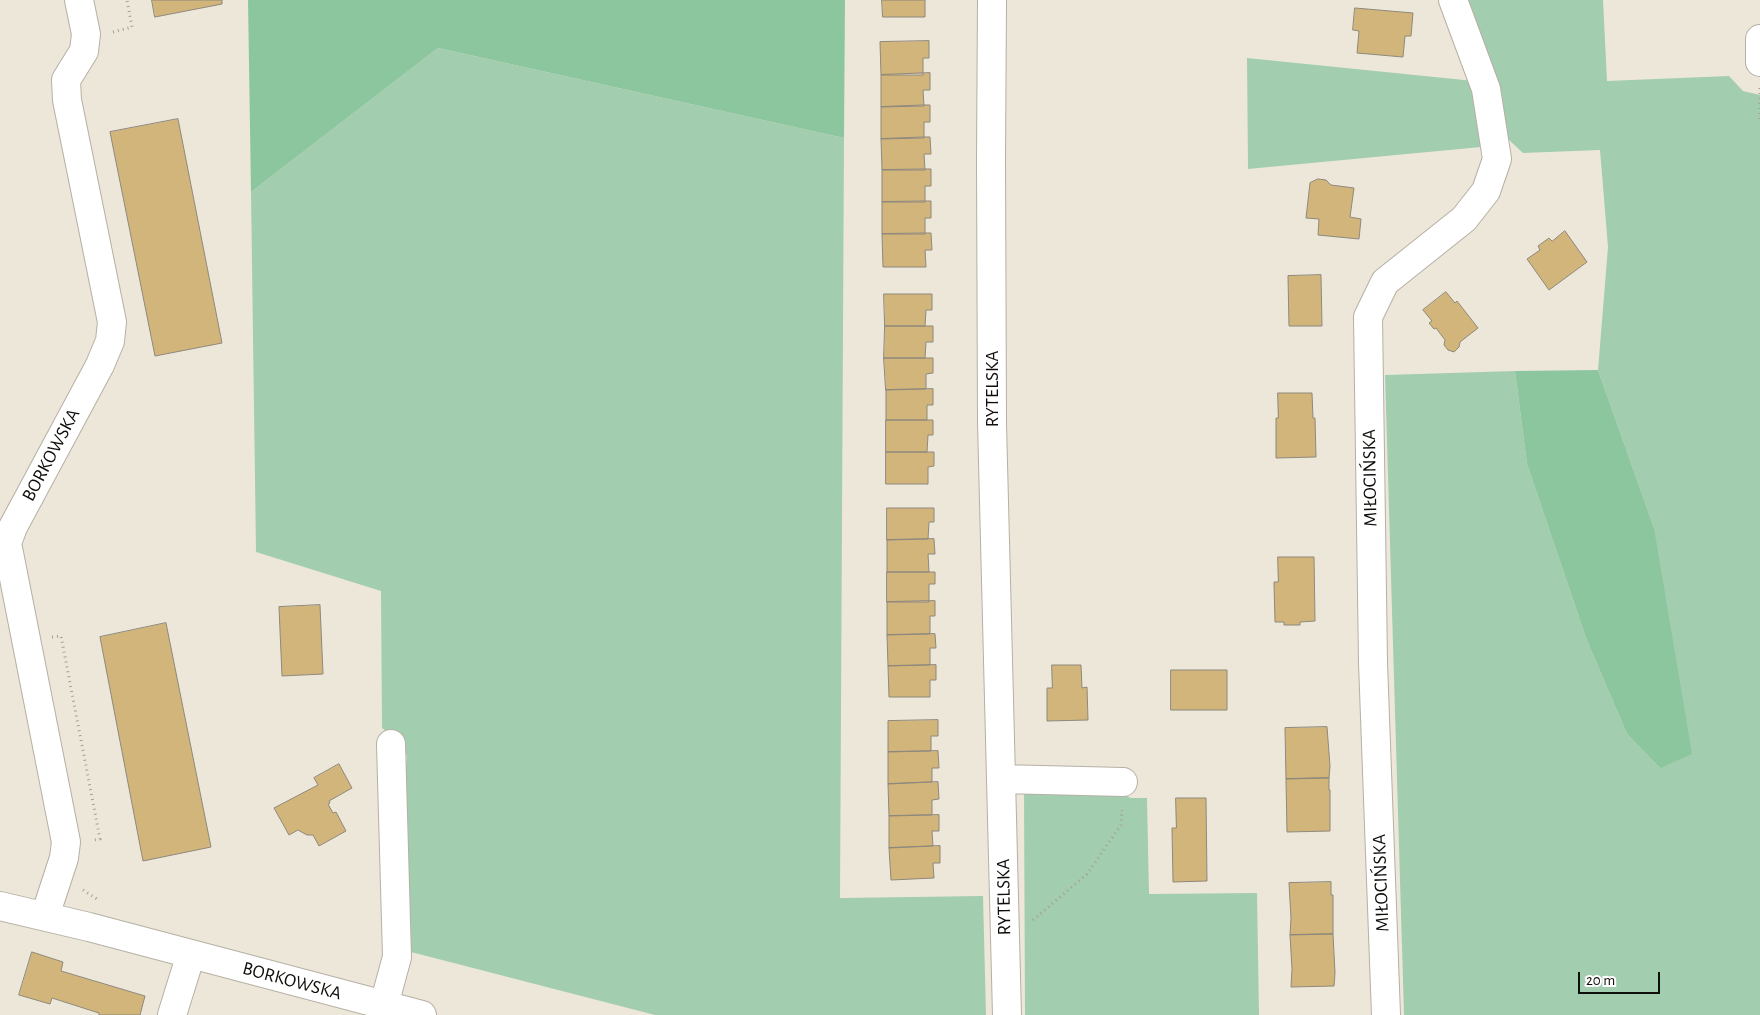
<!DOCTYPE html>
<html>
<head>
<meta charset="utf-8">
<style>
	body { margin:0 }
	#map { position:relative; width:1760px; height:1015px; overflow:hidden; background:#ede7da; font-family:"Alegreya Sans",sans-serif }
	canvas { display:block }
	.scale { position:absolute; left:1578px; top:972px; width:82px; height:22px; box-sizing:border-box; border:2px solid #100e0a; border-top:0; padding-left:6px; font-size:15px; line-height:18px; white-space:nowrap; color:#100e0a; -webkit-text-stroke:4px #fff; paint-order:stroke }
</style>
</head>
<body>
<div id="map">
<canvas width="1760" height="1015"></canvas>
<div class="scale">20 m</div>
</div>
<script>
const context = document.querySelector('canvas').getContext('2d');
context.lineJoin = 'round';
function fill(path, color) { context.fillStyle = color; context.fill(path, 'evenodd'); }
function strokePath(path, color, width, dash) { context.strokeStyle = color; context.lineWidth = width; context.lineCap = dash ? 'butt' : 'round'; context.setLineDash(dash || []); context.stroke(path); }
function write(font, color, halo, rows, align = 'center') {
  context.font = font + ' "Alegreya Sans",sans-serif'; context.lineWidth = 5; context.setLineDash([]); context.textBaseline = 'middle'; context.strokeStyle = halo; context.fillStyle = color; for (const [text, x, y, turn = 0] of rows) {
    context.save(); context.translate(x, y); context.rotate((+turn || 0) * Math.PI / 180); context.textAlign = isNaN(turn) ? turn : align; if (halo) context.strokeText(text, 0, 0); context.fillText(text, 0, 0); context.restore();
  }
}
fill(new Path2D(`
	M1467,0H1603L1607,81L1729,76L1743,91L1760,95V1015H1404L1385,375L1515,371L1527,464L1586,638L1627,734L1660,768L1654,528L1598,370L1608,247L1600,150L1523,153L1508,139Z
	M438,48L844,138L840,898L983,896L986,1015H655L411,952L402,836L404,783L407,757L404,745L382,728L381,591L256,552L251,192Z
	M1247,58L1474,81L1481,147L1248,169Z
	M1114,789L1131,798H1147L1149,894L1257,893L1259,1015H1025L1024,790Z`), '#a3cdaf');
fill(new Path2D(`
	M248,0H845L844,138L438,48L251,192Z
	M1598,370L1654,528L1692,754L1660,768L1627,734L1586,638L1527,464L1515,371Z`), '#8cc69e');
const building = new Path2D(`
	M152,0H222V4L155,17Z
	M882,0H925V17H883Z
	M1355,8L1413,13L1411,36H1405L1403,57L1357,53L1359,31L1353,30Z
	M929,41V58H923V75H881L880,42Z
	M930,73V90H923L924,106L881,107V75Z
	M924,105H930V122H924V138L881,139V107Z
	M178,119L222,343L155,356L110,132Z
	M924,137H930L931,154H924L925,170H882L881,139Z
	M925,169H931V186H925V202H882V170Z
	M1318,179L1326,180L1331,185L1354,188L1350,217L1361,219L1359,239L1318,235L1319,219L1306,218L1310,183Z
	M925,201H931V218H925V234H882V202Z
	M1565,231L1587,262L1549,290L1527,259L1540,250L1538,246L1549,238L1552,241Z
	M925,233H931L932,250H925L926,267H883L882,234Z
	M1321,275L1322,326H1289L1288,276Z
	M1446,292L1455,303L1457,301L1478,328L1460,342L1459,347L1454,352L1448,350L1444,345L1445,340L1436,328L1434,329L1429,323L1432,321L1423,310Z
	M884,294H932V310H926L925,326H885Z
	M885,326H933V342H926L925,358H884Z
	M884,358H933V373L926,374V389L886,390Z
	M933,389V405H927V420H886V390Z
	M1278,393H1312L1313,418H1315L1316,457L1276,458V418H1278Z
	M886,420H933V435H928L927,452H886Z
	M886,452H934V466L928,467V484H886Z
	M887,508H934V522H929L928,539L887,540Z
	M934,539L935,554H928L929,572H887V540Z
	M1278,557H1314L1315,621L1300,622V625H1284V622H1275L1274,582H1278Z
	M887,572H935V584H929V602H887Z
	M935,601V616H930V634L887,635V602Z
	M320,605L323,674L282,676L279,607Z
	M166,623L211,847L143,861L100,637Z
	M935,634L936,648H930V665L888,666L887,635Z
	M936,665V680H930V697H889L888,666Z
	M1052,665H1081L1082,688L1087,687L1088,720L1047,721V688H1052Z
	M1171,670H1227V710H1171Z
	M938,720V736H931V751L888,752V721Z
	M1327,727L1330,766L1329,778L1286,779L1285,728Z
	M938,751L939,768H932V782L888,784V752Z
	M339,764L352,788L329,801L330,803L328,804L333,813L336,812L346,831L319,846L313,835H307L298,830L289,835L274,808L318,785L314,778Z
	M1329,778V790H1330V831L1287,832L1286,779Z
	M938,782L939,799L932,800V815L889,816L888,784Z
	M1176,798H1206L1207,881L1173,882L1172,828H1176Z
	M939,815V831H932L933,846L889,848V816Z
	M940,846V863H933L934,878L891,880L889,848Z
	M1331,882V895H1333V934L1290,935L1291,918L1289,883Z
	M1333,934L1335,973L1334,986L1291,987L1292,969L1290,935Z
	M32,952L63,962L61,971L145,996L140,1015H99V1013L52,998L50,1004L19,995Z`);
fill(building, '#d2b57a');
strokePath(building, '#8e887d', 1);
const minor = new Path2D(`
	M992,0L991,160L992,423L1007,1015
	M1760,39V62
	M1001,779L1123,782
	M0,906L89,927L422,1015
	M45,916L64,858L66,842L7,543L13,527L100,365L110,341L112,322L67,100L66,80L84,51L86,34L79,0
	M384,1005L397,957L391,744
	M172,1015L191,954
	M1386,1015L1373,663L1368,317L1385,282L1464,219L1486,191L1497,159L1486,89L1453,0`);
strokePath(minor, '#b6b0a4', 30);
strokePath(new Path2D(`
	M113,32L132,27L127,0
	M1760,88V120
	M52,637L61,636L100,839L94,840
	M83,890L97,899
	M1033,920L1087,874L1121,825L1122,810`), '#a4a095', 3, [1, 4]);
strokePath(minor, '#fff', 28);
write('19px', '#100e0a', '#fff', [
	["RYTELSKA",992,389,-90],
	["BORKOWSKA",51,455,-62],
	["MIŁOCIŃSKA",1370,478,-91],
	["MIŁOCIŃSKA",1381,883,-92],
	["RYTELSKA",1004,897,-91],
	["BORKOWSKA",292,981,15]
]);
</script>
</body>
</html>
